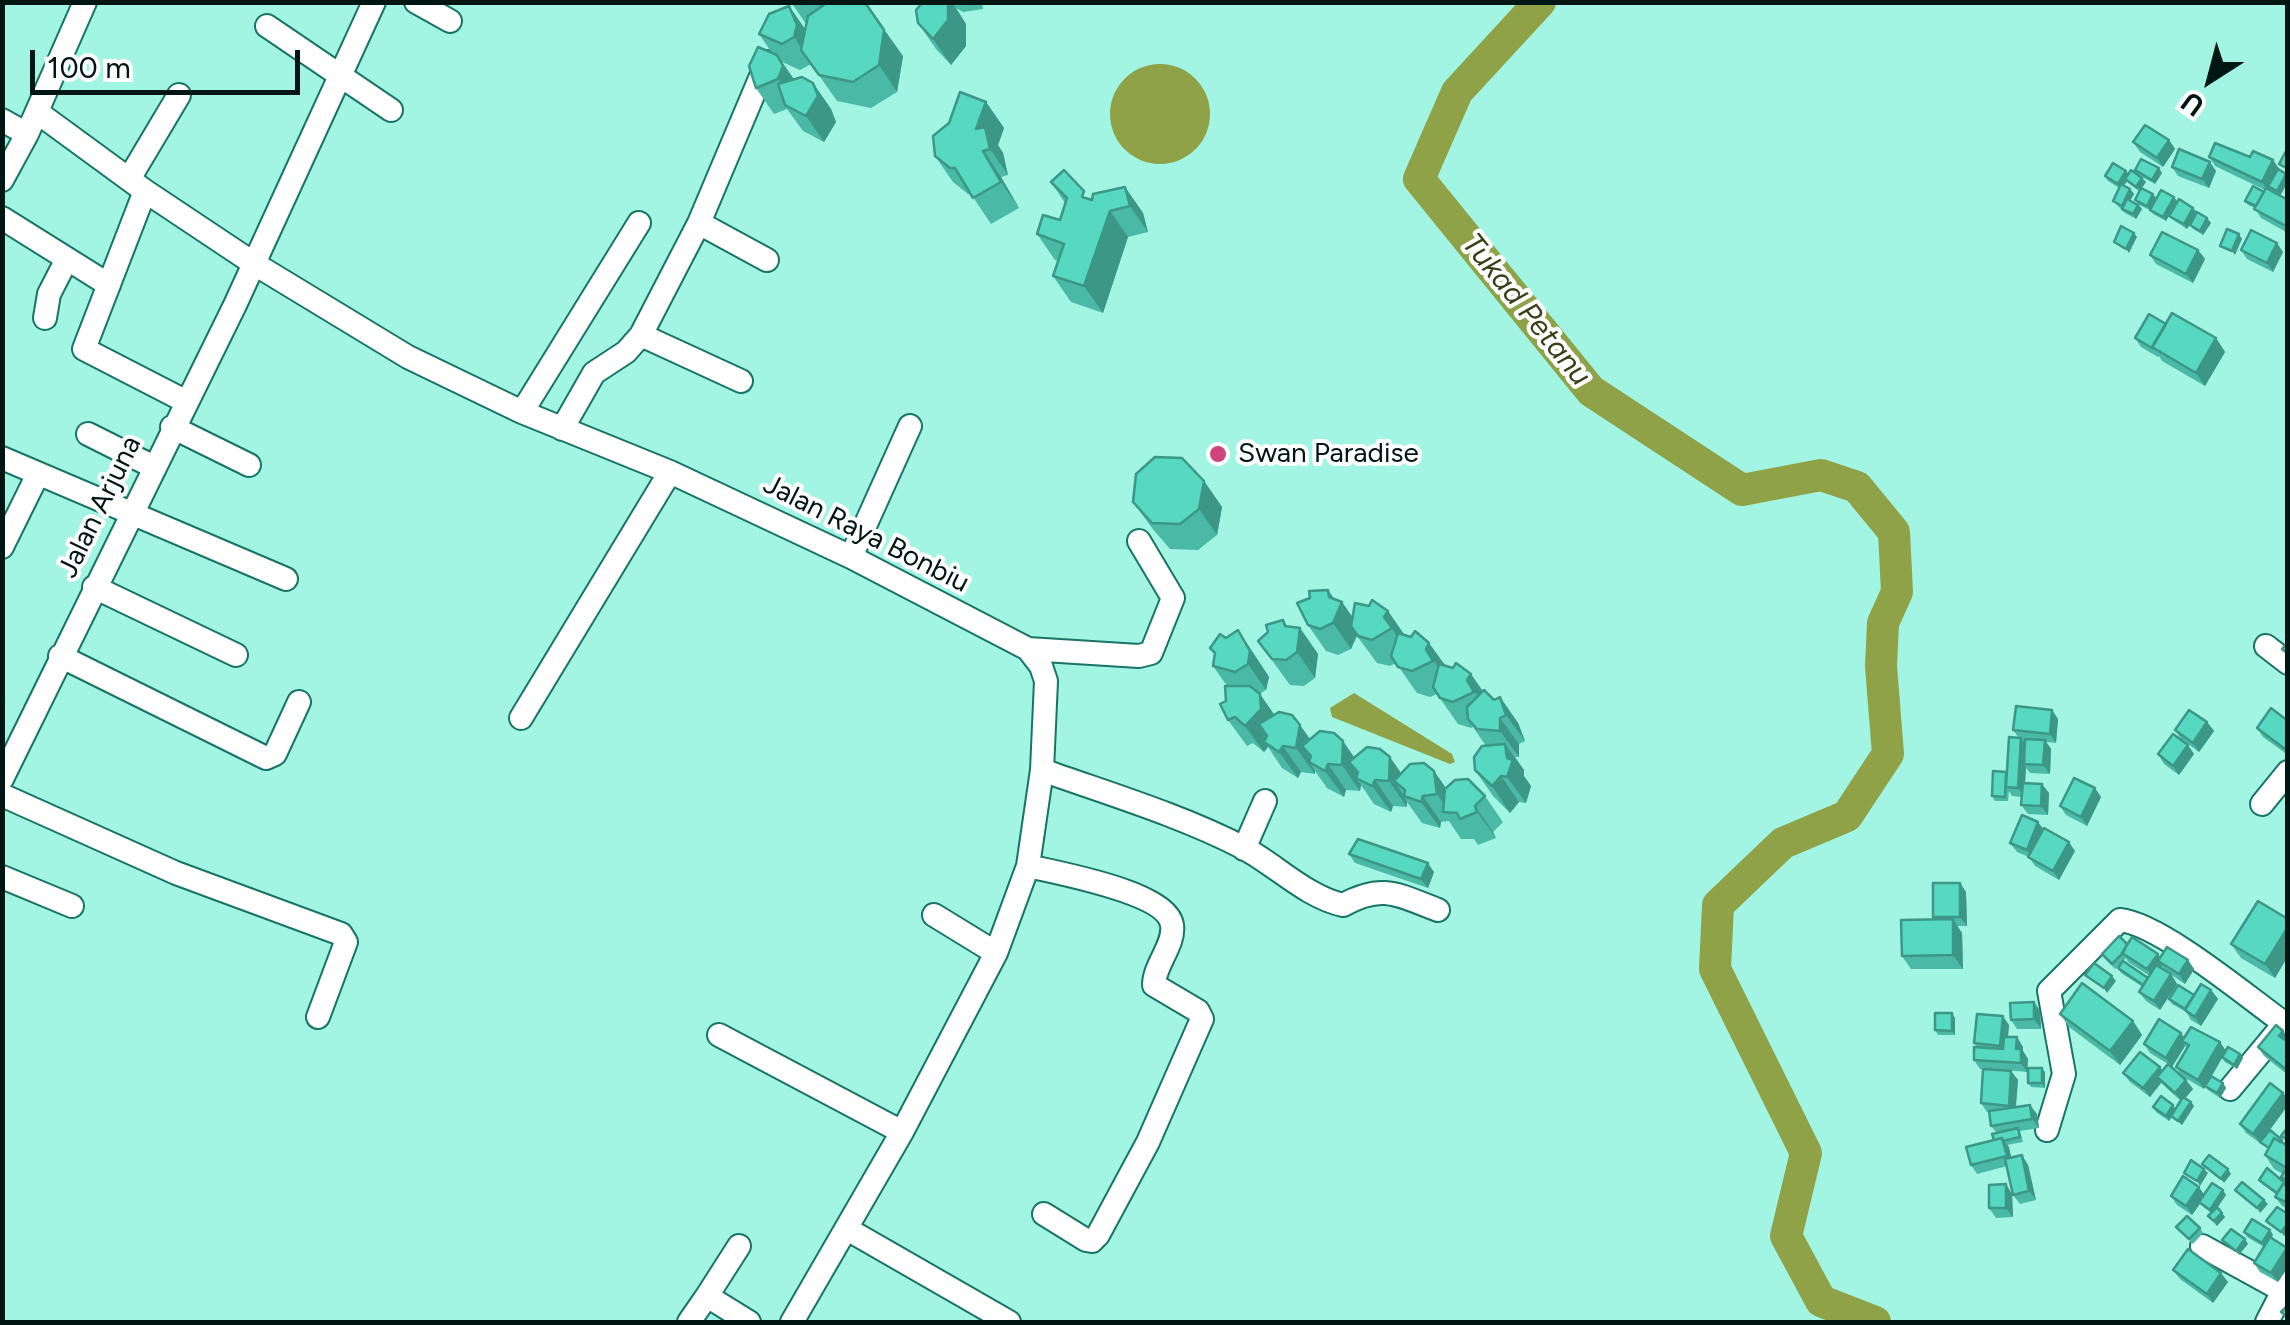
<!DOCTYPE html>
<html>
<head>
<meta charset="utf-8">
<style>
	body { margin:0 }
	#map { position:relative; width:2290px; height:1325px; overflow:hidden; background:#a2f5e3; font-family:Figtree,sans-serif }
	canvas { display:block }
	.frame { position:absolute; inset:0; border:5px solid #001612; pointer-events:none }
	.north { position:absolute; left:2160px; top:30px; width:100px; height:100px; -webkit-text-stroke:8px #fff; paint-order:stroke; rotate:216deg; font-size:28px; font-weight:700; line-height:40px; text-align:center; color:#001612 }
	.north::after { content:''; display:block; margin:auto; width:35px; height:45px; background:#001612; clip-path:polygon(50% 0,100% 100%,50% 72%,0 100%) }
	.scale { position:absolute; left:30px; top:50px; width:270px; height:45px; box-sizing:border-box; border:5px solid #001612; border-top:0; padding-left:12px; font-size:30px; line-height:35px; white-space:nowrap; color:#001612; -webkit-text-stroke:8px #fff; paint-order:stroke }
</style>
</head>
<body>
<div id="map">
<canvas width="2290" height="1325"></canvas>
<div class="frame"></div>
<div class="north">U</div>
<div class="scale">100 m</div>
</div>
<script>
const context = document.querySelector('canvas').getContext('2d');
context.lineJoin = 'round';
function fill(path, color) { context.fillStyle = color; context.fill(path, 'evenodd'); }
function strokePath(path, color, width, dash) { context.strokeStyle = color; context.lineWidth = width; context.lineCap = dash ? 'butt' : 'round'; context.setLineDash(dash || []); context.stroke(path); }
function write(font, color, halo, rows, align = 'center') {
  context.font = font + ' Figtree,sans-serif'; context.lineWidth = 8; context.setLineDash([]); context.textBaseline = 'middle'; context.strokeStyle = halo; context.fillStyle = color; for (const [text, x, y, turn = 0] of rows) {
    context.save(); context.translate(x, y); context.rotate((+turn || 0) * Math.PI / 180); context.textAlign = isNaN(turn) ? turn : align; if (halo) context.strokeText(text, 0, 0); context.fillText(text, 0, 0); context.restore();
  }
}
fill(new Path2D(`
	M1110 114a50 50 0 1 1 100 0a50 50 0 1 1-100 0Z
	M1354,693L1452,754L1455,762L1450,764L1332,717L1330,708Z`), '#8fa247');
strokePath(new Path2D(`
	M1540,2L1457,92L1419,179L1591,391L1742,490L1821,475L1857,487L1894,532L1897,592L1883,623L1881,666L1888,754L1847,816L1783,843L1718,905L1715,969L1806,1153L1786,1236L1821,1301L1875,1322`), '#8fa247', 32);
const minor = new Path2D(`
	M416,2L450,21
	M267,26L391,110
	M37,112L145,191L253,263L408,357L522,412L670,472L851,557L1028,649L1041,666L1046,681L1042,770L1028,866L996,953L902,1132L792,1322
	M2,120L27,134
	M129,179L179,95
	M2,180L27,134L85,2
	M145,191L84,349L185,401
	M2,218L109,285
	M699,223L767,260
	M45,318L49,294L67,259
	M641,335L741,381
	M522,412L639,223
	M172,427L249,465
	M562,429L594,373L626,352L641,335L699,223L767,62
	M88,434L154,467
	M2,458L286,579
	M2,547L38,474
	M851,557L910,426
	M94,587L236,655
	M2266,646L2288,663
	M1028,649L1139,656L1151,653L1173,598L1139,541
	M60,656L266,758L275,754L299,702
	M521,718L670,472
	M1042,770C1109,794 1180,815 1244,848C1277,866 1307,897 1343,905C1383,883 1398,895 1438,910
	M2,779L235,305L374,2
	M2,795L176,873L341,934L346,942L318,1017
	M2262,804L2288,772
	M1244,849L1265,801
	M1028,866C1057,873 1167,892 1172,925C1175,945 1154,965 1154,985L1198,1011L1202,1019L1148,1142L1098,1235L1092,1241L1086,1240L1044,1214
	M2,877L72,906
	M934,915L996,953
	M719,1035L902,1132
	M2230,1089L2279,1030
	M2047,1130L2064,1074L2049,991L2120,920C2161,924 2251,1000 2288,1026
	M847,1229L1009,1322
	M739,1246L707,1296L749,1322
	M2202,1246L2282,1290
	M689,1322L707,1296
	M2267,1322L2288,1281`);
strokePath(minor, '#187466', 26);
strokePath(minor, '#fff', 22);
fill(new Path2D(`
	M791,2H859L903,56L897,92L871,108L837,101L811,64L800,70L782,62L794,79L813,83L831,109L836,122L824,142L803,131L787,109L774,114L756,88L772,53L759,34L789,6L805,29L806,24Z
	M923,2H982L983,9L963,12L956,8L966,24V46L951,65L936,49L918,23Z
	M986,102L1004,128L998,145L1003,153L1008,175L1001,177L1019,208L991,224L971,194H968L953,182L935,156Z
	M2169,140L2175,149L2163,167L2140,152L2133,142Z
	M2209,157H2250L2273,160L2279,169L2280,196L2288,200V233L2261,218L2255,208L2248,205L2245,201L2265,190L2215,166Z
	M2172,167L2216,171L2209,188L2178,176Z
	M2135,170L2162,173L2155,184L2140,176L2146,182L2141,188L2153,194L2156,198L2177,201L2166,221L2153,214L2150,210L2139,205L2142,209L2136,219L2125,213L2113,201L2119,188L2108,181L2105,176L2126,171L2128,174H2137ZM2126,181L2139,191L2135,200L2138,204L2130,200L2134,194L2130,189L2124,186Z
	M1051,182L1092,200L1125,187L1143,213L1148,232L1128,237L1103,313L1071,302L1053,276L1058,261L1055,260L1037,234L1060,220L1065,203Z
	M2196,212L2207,218L2211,223L2203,235L2193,229L2190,225L2191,223L2187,229L2173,220L2169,216Z
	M2198,250L2205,259L2193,283L2156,264L2150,255Z
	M2241,250L2283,252L2273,272L2247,259Z
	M2166,324L2216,338L2225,352L2205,386L2162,361L2159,356L2158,357L2141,347L2135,338Z
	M1204,481L1222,507L1217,535L1198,550L1170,549L1152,528L1133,502Z
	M1334,599L1342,602L1352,617L1388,611L1404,635L1494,700L1500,697L1518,723L1525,741L1519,744V757H1515L1524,770V776L1531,786L1526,803L1519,802L1510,813L1493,796L1475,770L1486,746L1473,727L1471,728L1458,724L1437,694L1430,697L1417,693L1396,663L1390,666L1377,663L1357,636L1351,649L1338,655L1326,651L1308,625Z
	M1287,626L1300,628L1318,654L1315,678L1304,686L1290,685L1258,641Z
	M1238,630L1269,677L1266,690L1259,694L1274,715L1300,725L1310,739L1354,757L1401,774L1434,771L1446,788L1485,796L1503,822L1493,832L1496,838L1478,845L1474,839H1461L1449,821L1441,822L1440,828L1422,823L1407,802V807L1393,806L1391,812L1374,804L1361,785L1360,791L1346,790L1344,797L1327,788L1315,771V774L1301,772L1298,778L1282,768L1268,747L1264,752L1253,743L1247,746L1228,720L1226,701L1227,686L1213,666L1215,655L1210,648Z
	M2052,710L2058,719L2056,743L2046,742L2051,749L2050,774L2030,773L2026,768L2025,783L2049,793L2048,815L2028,814L2021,805L2022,797L2012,796L2009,791L2008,801H1995L1992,796L2006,772L2019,738L2013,730Z
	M2288,721V755L2263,737L2257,728Z
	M2207,722L2214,731L2199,752L2181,739L2175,730Z
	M2158,754H2194L2179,775L2164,764Z
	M2101,797L2087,826L2066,815L2060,806Z
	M2044,830L2075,851L2059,880L2035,866L2029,857L2017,852L2010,843Z
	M1349,854L1434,872L1428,888L1355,863Z
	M1960,883L1966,892L1967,926H1957L1962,933L1963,969H1911L1902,956L1935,920L1933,917Z
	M2288,919V956L2275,978L2241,958L2231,944Z
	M2127,944L2158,954L2160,957L2188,960L2194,969L2185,984L2164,970L2162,966L2161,968L2171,974L2177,984L2160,1010L2146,1001L2139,992L2143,987L2121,973L2118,968L2148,978L2150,976L2128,962L2126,958L2115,969L2102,954Z
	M2211,990L2218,999L2201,1026L2191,1020L2186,1012L2172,1004L2169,999Z
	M2034,1002L2040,1011L2041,1029H2017L2011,1020Z
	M2060,1014L2133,1021L2142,1035L2120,1065L2069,1027Z
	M1955,1018V1035H1938L1935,1030Z
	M2159,1019L2181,1033L2184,1038L2191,1027L2220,1042L2226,1051L2228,1047L2240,1054L2243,1058L2237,1069L2225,1062L2222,1058L2212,1076L2223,1083L2226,1088L2220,1098L2208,1090L2205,1086L2204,1089L2182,1076L2176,1067L2187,1048L2185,1046L2172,1067L2168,1064L2186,1080L2193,1089L2185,1098L2194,1106L2182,1125L2172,1117L2169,1121L2156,1112L2153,1107L2161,1096L2176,1109L2181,1101L2161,1083L2150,1097L2130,1082L2123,1073L2140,1052L2160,1067L2162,1071L2168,1064L2150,1053L2144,1044Z
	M2009,1025L2008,1037H2017L2023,1047V1051L2028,1059L2027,1072L1993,1069L2011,1071L2018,1080L2016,1107L2037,1114L2039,1128L2020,1131L2023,1142L2007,1145L2011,1158L2028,1165L2036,1200L2020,1204L2013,1195L2007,1166L1977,1174L1971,1165L1994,1140L1997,1133L1991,1126L1989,1112H1987L1981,1103L1983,1069H1980L1974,1060L1977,1047L1974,1043Z
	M2283,1031L2288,1037V1075L2264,1056L2258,1047Z
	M2045,1072V1088L2031,1087L2028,1083Z
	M2283,1093L2288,1099V1105L2270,1130L2288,1146V1209L2282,1206L2275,1197L2277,1195L2262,1184L2259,1180L2283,1179V1174L2274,1169L2265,1155L2268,1149L2261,1142L2260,1143L2246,1133L2240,1124Z
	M2012,1194L2013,1217L1996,1218L1989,1208Z
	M2226,1195L2217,1208L2225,1217L2217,1226L2208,1216L2211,1213L2200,1204L2192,1215L2177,1205L2171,1196Z
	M2176,1227L2200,1228L2203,1233L2193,1244Z
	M2270,1230L2273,1235L2271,1238L2288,1248V1267L2278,1282L2260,1272L2254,1263L2264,1247L2247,1237L2244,1232Z
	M2173,1270L2228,1282L2213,1303L2180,1279Z`), '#4abaa6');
fill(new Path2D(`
	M948,2H952L966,24V46L951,65L933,39Z
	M866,4L903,56L897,92L879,65Z
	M789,6L807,32L812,63L794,37Z
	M777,55L795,81L796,105L778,79Z
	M813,83L831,109L836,122L824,142L806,116Z
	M986,102L1004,128L998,145L1003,153L1008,175L976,129Z
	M2169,140L2175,149L2163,167L2157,158Z
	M983,151L1001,177L1019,208L1001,182Z
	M2273,160L2279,169L2268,191L2262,182Z
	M2210,162L2216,171L2209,188L2202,179Z
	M2159,168L2162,173L2155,184L2152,180Z
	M2126,171L2130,176L2122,189L2118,184Z
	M2286,174L2288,182L2280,196L2277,191Z
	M2142,178L2146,182L2140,191L2136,187Z
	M1125,187L1143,213L1148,232L1130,206Z
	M2130,189L2134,194L2125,210L2122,206Z
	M2153,194L2156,199L2150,211L2147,206Z
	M2174,197L2177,201L2166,221L2163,217Z
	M2138,205L2142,209L2136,219L2133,214Z
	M2193,208L2197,212L2187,229L2184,224Z
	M1110,211L1128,237L1103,313L1084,286Z
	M2207,218L2211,223L2203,235L2200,231Z
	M2134,233L2137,237L2129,253L2126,249Z
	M2239,234L2242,239L2235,255L2232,251Z
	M2277,243L2283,252L2273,272L2267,263Z
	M2198,250L2205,259L2193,283L2186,274Z
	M2216,338L2225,352L2205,386L2196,373Z
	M1204,481L1222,507L1217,535L1199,509Z
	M1328,590L1340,607L1342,602L1360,628L1351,649L1333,623Z
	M1388,611L1406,637L1410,655L1384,617Z
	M1283,620L1298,641L1300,628L1318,654L1315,678L1297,652Z
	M1238,630L1269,677L1266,690L1248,664Z
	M1429,643L1448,669L1451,687L1426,649Z
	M1471,674L1489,700L1492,718L1467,680Z
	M1260,694L1278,720L1264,742L1268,747L1264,752L1245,726Z
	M1500,697L1518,723L1525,741L1506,715Z
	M2052,710L2058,719L2056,743L2050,734Z
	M1500,718L1519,744V757L1500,731Z
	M2207,722L2214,731L2199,752L2193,743Z
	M1300,725L1318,751L1302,746L1316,766L1309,762L1315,771V774L1296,748Z
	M2021,738L2028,748L2024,764L2026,768L2024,797L2018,788Z
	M2045,740L2051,749L2050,774L2043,765Z
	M1343,741L1361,767L1349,762L1361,779L1356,778L1361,785L1360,791L1342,765Z
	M1505,744L1524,770V776L1531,786L1526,803L1507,777Z
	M2188,745L2194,754L2179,775L2173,766Z
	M1283,746L1301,772L1298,778L1279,752Z
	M1390,757L1408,783L1405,790L1394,781L1405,797L1404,796L1407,802V807L1389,781Z
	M1328,764L1346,790L1344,797L1325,771Z
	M1434,771L1452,797L1450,813L1437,794Z
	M1501,776L1519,802L1510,813L1492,786Z
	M1375,780L1393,806L1391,812L1372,786Z
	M2042,784L2049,793L2048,815L2041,806Z
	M2095,788L2101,797L2087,826L2081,817Z
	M1423,796L1441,822L1440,828L1421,802Z
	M1475,806L1493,832L1496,838L1477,812Z
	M2038,822L2045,831L2033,859L2027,850Z
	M2069,842L2075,851L2059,880L2053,871Z
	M1428,863L1434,872L1428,888L1421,879Z
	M1960,883L1966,892L1967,926L1960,917Z
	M1953,919L1962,933L1963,969L1953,955Z
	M2288,927V956L2275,978L2265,964Z
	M2158,954L2164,963L2158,961L2162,966L2154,979L2147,969Z
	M2188,960L2194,969L2185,984L2179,974Z
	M2171,974L2177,984L2160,1010L2154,1001Z
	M2112,976L2116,981L2107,993L2104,988Z
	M2211,990L2218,999L2201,1026L2195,1017Z
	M2034,1002L2040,1011L2041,1029L2034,1019Z
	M1952,1013L1955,1018V1035L1952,1031Z
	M2003,1016L2009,1025L2006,1055L2000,1046Z
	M2133,1021L2142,1035L2120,1065L2110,1051Z
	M2283,1031L2288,1037V1042L2279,1036Z
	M2181,1033L2188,1042L2182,1041L2185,1046L2172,1067L2166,1058Z
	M2017,1037L2023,1047V1051L2028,1059L2027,1072L2021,1063L2016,1049Z
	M2220,1042L2226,1051L2204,1089L2198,1080Z
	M2240,1054L2243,1058L2237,1069L2234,1065Z
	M2160,1067L2166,1076L2157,1077L2161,1083L2150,1097L2143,1088Z
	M2042,1068L2045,1072V1088L2042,1083Z
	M2011,1071L2018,1080L2015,1115L2009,1106Z
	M2186,1080L2193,1089L2182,1102L2175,1093Z
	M2223,1083L2226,1088L2220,1098L2217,1093Z
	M2283,1093L2288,1099V1105L2260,1143L2253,1134Z
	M2191,1102L2194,1106L2182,1125L2178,1121Z
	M2030,1105L2037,1114L2039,1128L2032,1119Z
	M2173,1105L2176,1110L2169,1121L2166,1116Z
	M2002,1138L2009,1147L2013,1165L2007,1156Z
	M2022,1155L2028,1165L2036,1200L2029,1191Z
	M2204,1169L2208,1173L2200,1186L2197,1181Z
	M2228,1169L2231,1174L2224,1183L2221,1179Z
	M2006,1184L2012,1194L2013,1217L2006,1208Z
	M2199,1187L2205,1196L2192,1215L2186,1206Z
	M2223,1190L2226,1195L2213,1214L2210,1210Z
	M2264,1200L2268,1204L2260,1213L2257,1208Z
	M2222,1213L2225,1217L2217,1226L2214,1221Z
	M2288,1223V1232L2284,1236L2281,1232Z
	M2270,1230L2273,1235L2265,1248L2262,1243Z
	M2245,1239L2248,1244L2239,1255L2236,1251Z
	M2287,1248L2288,1267L2278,1282L2271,1273Z
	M2221,1273L2228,1282L2213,1303L2207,1294Z`), '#3c9787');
const building = new Path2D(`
	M828,2L866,4L884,30L879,65L853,82L819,75L801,50L808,16Z
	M923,2H948V20L933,39L918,23L916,10Z
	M789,6L797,25L794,37L782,44L759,34L769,14Z
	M758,47L777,55L783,66L778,79L756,88L749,66Z
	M802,77L813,83L818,96L806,116L785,105L778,84Z
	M960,92L986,102L976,129L985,127L990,149L983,151L1001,182L973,198L955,168H950L935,156L933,136L949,123Z
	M2145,125L2169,140L2157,158L2133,142Z
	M2215,143L2250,157L2253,151L2273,160L2262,182L2209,157Z
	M2179,149L2210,162L2202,179L2172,167Z
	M2286,151L2288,152V169L2279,164Z
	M2141,159L2159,168L2152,180L2135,170Z
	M2113,163L2126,171L2118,184L2105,176Z
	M2278,169L2286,174L2277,191L2268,186Z
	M1064,170L1084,191L1082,197L1092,200L1093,194L1125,187L1130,206L1110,211L1084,286L1053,276L1064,244L1037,234L1043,215L1060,220L1067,198L1051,182Z
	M2131,170L2142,178L2136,187L2125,179Z
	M2121,184L2130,189L2122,206L2113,201Z
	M2253,186L2264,192L2256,206L2245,201Z
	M2141,188L2153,194L2147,206L2135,200Z
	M2266,188L2288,200V223L2286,226L2254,209Z
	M2161,190L2174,197L2163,217L2150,210Z
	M2127,199L2138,205L2133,214L2122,209Z
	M2179,199L2193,208L2184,224L2169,216Z
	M2197,212L2207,218L2200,231L2190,225Z
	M2121,226L2134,233L2126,249L2114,242Z
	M2227,229L2239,234L2232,251L2220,246Z
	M2251,230L2277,243L2267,263L2241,250Z
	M2162,232L2198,250L2186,274L2150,255Z
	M2172,313L2216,338L2196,373L2152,347Z
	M2149,314L2166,324L2152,348L2135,338Z
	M1155,457L1182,458L1204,481L1199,509L1180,524L1152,523L1133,502L1136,474Z
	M1328,590L1329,597L1342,602L1333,623L1320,629L1308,625L1297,603L1310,598L1309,591Z
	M1372,600L1388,611L1384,617L1392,628L1372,640L1358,636L1351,626L1355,603L1369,606Z
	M1283,620L1285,626L1300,628L1297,652L1286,660L1272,659L1258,641L1268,632L1266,625Z
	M1238,630L1250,651L1248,664L1235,672L1213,666L1215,653L1210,648L1220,634L1226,638Z
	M1415,631L1429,643L1426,649L1433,661L1412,671L1398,667L1391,656L1398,633L1411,637Z
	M2288,642V654L2282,649Z
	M1456,663L1471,674L1467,680L1474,692L1453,702L1440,698L1433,687L1439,664L1453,668Z
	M1225,686H1250L1260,694L1261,709L1245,726L1235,717L1228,720L1220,704L1226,701Z
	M1484,690L1494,700L1500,697L1506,715L1500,718V731L1477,729L1468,719L1467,707Z
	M2016,706L2052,710L2050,734L2013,730Z
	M2271,708L2288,721V745L2285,749L2257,728Z
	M2189,710L2207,722L2193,743L2175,730Z
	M1279,712L1292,715L1300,725L1296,748L1283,746L1279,752L1264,742L1267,736L1259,724Z
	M1320,731L1334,733L1343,741L1342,765L1328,764L1325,771L1309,762L1311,756L1302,746Z
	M2173,734L2188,745L2173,766L2158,754Z
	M2009,737L2021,738L2018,788L2006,787Z
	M2025,739L2045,740L2043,765L2024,764Z
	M1505,744L1507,758L1513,760L1507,777L1501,776L1492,786L1475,770L1474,757L1482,746Z
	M1367,747L1380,749L1390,757L1389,781L1375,780L1372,786L1356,778L1358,772L1349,762Z
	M1424,763L1434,771L1437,794L1423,796L1421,802L1404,796L1405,790L1394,781L1410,764Z
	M1993,771L2006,772L2005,797L1992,796Z
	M2074,778L2095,788L2081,817L2060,806Z
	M1468,779L1485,796L1475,806L1477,812L1460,819L1457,813L1443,812L1445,789L1455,780Z
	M2023,783L2042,784L2041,806L2021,805Z
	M2022,815L2038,822L2027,850L2010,843Z
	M2044,828L2069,842L2053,871L2028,857Z
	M1358,839L1428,863L1421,879L1349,854Z
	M1933,883H1960V917H1933Z
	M2258,901L2288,919V927L2265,964L2231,944Z
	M1953,919V955L1902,956L1901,920Z
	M2119,936L2127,944L2123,953L2112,964L2102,954Z
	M2132,937L2158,954L2147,969L2122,953Z
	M2167,947L2188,960L2179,974L2158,961Z
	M2123,961L2148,978L2143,985L2118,968Z
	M2094,963L2112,976L2104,988L2085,975Z
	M2156,965L2171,974L2154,1001L2139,992Z
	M2082,983L2133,1021L2110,1051L2060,1014Z
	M2201,984L2211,990L2195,1017L2185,1010Z
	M2178,985L2194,995L2185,1009L2169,999Z
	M2034,1002V1019L2011,1020L2010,1003Z
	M1935,1013H1952V1031L1935,1030Z
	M1977,1014L2003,1016L2000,1046L1974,1043Z
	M2159,1019L2181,1033L2166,1058L2144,1044Z
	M2276,1025L2283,1031L2279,1036L2288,1042V1071L2258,1047Z
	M2191,1027L2220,1042L2198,1080L2176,1067L2189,1045L2182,1041Z
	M2004,1037H2017L2016,1049H2021V1063L1974,1060V1047L2003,1049Z
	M2228,1047L2240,1054L2234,1065L2222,1057Z
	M2140,1052L2160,1067L2143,1088L2123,1073Z
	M2168,1064L2186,1080L2175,1093L2157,1077Z
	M2028,1068H2042V1083H2028Z
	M1983,1069L2011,1071L2009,1106L1981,1103Z
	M2211,1076L2223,1083L2217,1093L2205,1086Z
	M2270,1083L2283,1093L2253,1134L2240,1124Z
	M2161,1096L2173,1105L2166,1116L2153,1107Z
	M2183,1097L2191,1102L2178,1121L2171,1116Z
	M2030,1105L2032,1119L1991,1126L1989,1111Z
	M2018,1128L2020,1137L2003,1141L2002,1138L1994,1140L1992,1134Z
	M2287,1128H2288V1140L2281,1136Z
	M2270,1130L2282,1140L2280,1142L2274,1138L2269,1148L2260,1142Z
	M2002,1138L2007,1156L1971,1165L1966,1147Z
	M2274,1138L2288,1146V1181L2281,1177L2287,1168L2265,1155Z
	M2022,1155L2029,1191L2013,1195L2005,1159Z
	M2209,1155L2228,1169L2221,1179L2202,1164Z
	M2191,1160L2204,1169L2197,1181L2184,1173Z
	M2267,1168L2285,1183L2283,1184L2277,1193L2259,1180Z
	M2183,1176L2199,1187L2186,1206L2171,1196Z
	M2242,1182L2264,1200L2257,1208L2235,1190Z
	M2212,1183L2223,1190L2210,1210L2199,1202Z
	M2006,1184V1208H1989V1185Z
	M2283,1184L2288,1186V1203L2275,1197Z
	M2217,1207L2222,1213L2214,1221L2208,1216Z
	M2277,1207L2288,1214V1223L2281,1232L2266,1221Z
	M2187,1216L2200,1228L2189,1239L2176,1227Z
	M2252,1219L2270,1230L2262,1243L2244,1232Z
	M2231,1229L2245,1239L2236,1251L2222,1240Z
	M2270,1237L2287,1248L2271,1273L2254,1263Z
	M2188,1249L2221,1273L2207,1294L2173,1270Z
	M2288,1305V1317L2281,1312Z`);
fill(building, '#56d8c1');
strokePath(building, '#3c9787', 2.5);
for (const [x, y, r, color] of [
	[1218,454,10,"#cf457c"]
]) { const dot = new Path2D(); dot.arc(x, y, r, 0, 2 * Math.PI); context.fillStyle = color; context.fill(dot); strokePath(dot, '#fff', 4); }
write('28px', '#001612', '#fff', [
	["Swan Paradise",1238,454]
], 'left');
write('28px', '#001612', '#fff', [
	["Jalan Arjuna",100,507,-64],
	["Jalan Raya Bonbiu",866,534,27]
]);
write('italic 30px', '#39411b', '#fff', [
	["Tukad Petanu",1526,310,51]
]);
</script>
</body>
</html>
